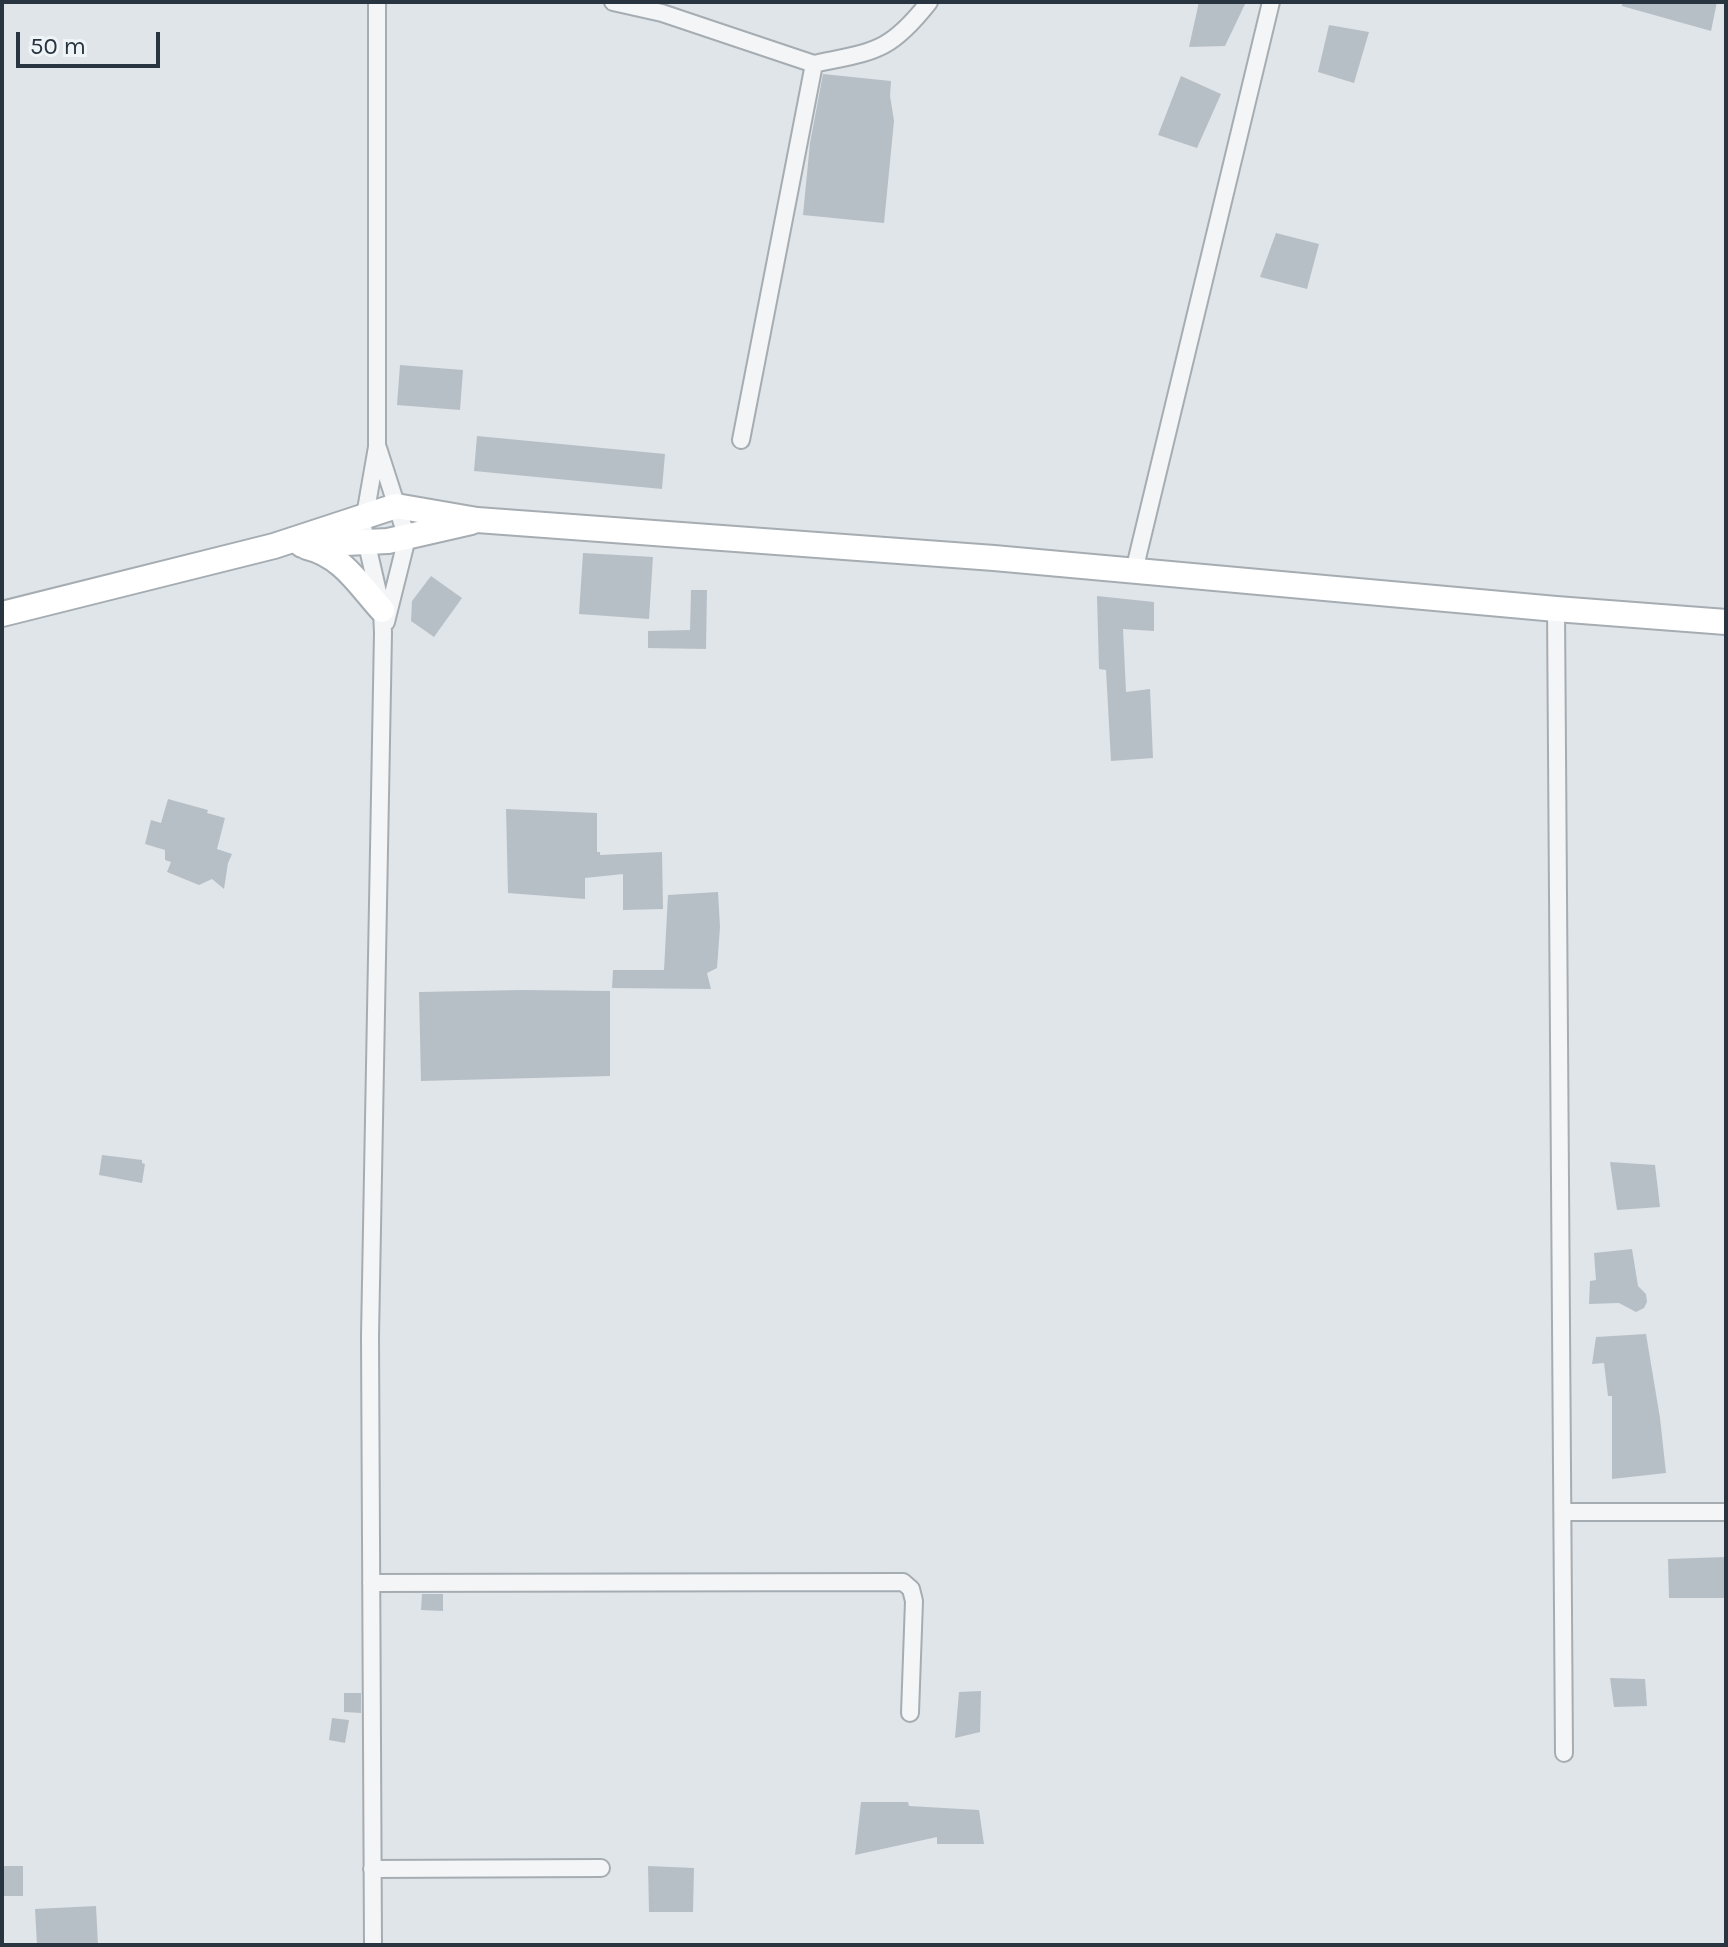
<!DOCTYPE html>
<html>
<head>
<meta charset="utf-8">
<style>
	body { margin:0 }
	#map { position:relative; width:1728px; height:1947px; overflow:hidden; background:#e0e5e9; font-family:Karla,sans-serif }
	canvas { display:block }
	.frame { position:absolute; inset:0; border:4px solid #283541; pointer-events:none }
	.scale { position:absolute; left:16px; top:32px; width:144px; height:36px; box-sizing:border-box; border:4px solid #283541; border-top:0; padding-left:10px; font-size:24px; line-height:28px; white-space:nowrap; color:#283541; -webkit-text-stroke:6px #eff4f7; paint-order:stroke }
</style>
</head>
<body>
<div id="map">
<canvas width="1728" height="1947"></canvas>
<div class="frame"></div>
<div class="scale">50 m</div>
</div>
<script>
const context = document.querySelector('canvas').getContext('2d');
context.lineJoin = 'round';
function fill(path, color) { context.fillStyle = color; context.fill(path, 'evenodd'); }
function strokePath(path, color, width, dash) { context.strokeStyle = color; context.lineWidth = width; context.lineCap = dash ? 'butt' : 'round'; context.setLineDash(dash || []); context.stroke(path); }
fill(new Path2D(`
	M1199,2H1246L1225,46L1189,47Z
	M1622,2H1717L1711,31L1622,6Z
	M1329,25L1369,32L1354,83L1318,72Z
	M823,74L891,81L890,96L894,121L884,223L803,215L810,143Z
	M1181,76L1221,94L1197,148L1158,135Z
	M1276,233L1319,244L1307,289L1260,277Z
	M400,365L463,370L460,410L397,405Z
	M477,436L665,454L662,489L474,471Z
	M583,553L653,557L649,619L579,614Z
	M431,576L462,598L434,637L411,621L412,601Z
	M691,590H707L706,649L648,648V631L690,630Z
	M1097,596L1154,602V631L1123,629L1126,692L1150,689L1153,758L1111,761L1106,670L1099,669Z
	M168,799L208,810L207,813L225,818L217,849L232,854L228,863L224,889L212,879L199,885L167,872L171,862L165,860V850L145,844L151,820L161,823Z
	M506,809L597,813V852H600V855L662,852L663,909L623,910V874L585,878V899L508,893Z
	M718,892L720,927L717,968L707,973L711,989L612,988L613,970H664L668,895Z
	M522,990L610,991V1076L421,1081L419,992Z
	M102,1155L142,1160V1163L145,1164L142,1183L99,1175Z
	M1610,1162L1655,1165L1660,1207L1617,1210Z
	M1632,1249L1638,1286L1646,1294L1647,1302L1644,1308L1636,1312L1619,1303L1589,1304L1590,1281L1596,1280L1594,1253Z
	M1646,1334L1660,1418L1666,1473L1612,1479V1396H1608L1604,1363L1592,1364L1596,1337Z
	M1725,1557L1726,1598H1669L1668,1559Z
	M422,1594H443V1611L421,1610Z
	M1610,1678L1645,1679L1647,1706L1614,1707Z
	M981,1691L980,1732L955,1738L959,1692Z
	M344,1693H361V1713L344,1712Z
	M332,1718L349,1720L345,1743L329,1740Z
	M861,1802H908L909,1806L979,1810L984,1844H937V1837L855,1855Z
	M2,1866H23V1896H2Z
	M648,1866L694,1868L693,1912H649Z
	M96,1906L98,1945H37L35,1909Z`), '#b7bfc6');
const street = new Path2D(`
	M613,2L662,13L814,64L741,440
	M814,64C874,51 889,53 929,2
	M378,448L407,538L386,622
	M1134,571L1271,2
	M1556,609L1564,1753
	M1563,1512H1726
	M371,1583L903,1582L911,1589L914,1601L910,1713
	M372,1869L601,1868
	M373,1945L370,1336L383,633L382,610L363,527L377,447V2`);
const secondary = new Path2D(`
	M302,545L388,541L471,522
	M307,547C342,555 360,586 382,610
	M2,614L274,546L396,506L477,520L994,558L1556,609L1726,622`);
strokePath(street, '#a5adb3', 20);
strokePath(secondary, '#a5adb3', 28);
strokePath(street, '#f3f5f7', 16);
strokePath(secondary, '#fff', 24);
</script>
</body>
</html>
